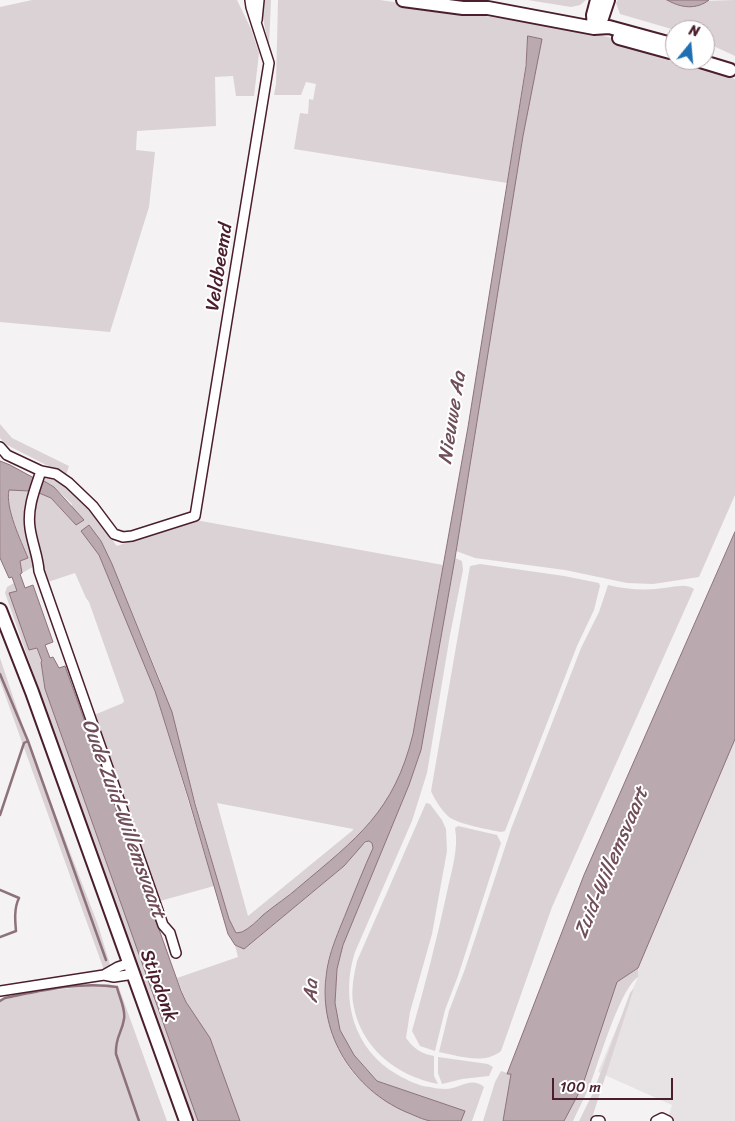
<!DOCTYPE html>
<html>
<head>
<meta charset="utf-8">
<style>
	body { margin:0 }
	#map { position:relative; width:735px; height:1121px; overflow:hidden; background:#f4f2f2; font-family:Sriracha,sans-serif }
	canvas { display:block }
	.north { position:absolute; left:665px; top:20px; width:50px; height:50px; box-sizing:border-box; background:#fff; border:1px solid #b7a5aa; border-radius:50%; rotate:17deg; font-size:14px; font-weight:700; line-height:20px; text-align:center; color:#4a1f2b }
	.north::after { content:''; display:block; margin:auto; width:18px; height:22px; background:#1f6fb2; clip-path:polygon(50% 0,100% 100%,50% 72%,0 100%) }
	.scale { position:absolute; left:552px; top:1078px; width:121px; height:22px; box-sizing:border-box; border:2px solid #4a1f2b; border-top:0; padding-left:6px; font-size:15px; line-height:18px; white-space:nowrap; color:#4a1f2b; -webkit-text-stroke:4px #fff; paint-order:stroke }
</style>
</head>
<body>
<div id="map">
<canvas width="735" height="1121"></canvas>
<div class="north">N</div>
<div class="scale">100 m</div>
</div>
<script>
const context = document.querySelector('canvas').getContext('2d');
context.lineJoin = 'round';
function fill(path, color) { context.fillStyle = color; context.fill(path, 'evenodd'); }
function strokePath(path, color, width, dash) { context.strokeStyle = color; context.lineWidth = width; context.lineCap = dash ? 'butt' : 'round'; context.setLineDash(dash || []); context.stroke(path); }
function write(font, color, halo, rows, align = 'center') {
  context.font = font + ' Sriracha,sans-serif'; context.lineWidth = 4; context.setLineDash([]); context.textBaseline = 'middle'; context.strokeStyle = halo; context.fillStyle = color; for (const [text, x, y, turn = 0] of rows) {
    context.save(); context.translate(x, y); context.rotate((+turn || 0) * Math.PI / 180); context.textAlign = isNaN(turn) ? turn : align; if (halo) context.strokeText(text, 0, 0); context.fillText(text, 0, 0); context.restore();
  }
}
fill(new Path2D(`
	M735,739V1121H667L672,1105L598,1072L638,977V968Z`), '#e7e2e3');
fill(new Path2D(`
	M32,0H237L251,29L259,53L254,96H236L233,76L215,77L216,126L137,131L136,150L155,152L149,207L110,332L0,322V7Z
	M263,0H271L269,46L261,9Z
	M278,0H380L578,30L608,37L675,57V60H684L735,79V495L699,577L653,584L627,583L565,570L475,558L456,551L523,136L541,39L528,36V50L507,183L294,149L300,113L308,114L309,99L313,100L316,84L306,82L301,95H274L276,84Z
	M528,0H586L580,5L571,7Z
	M618,0H667L671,2L735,0V56L705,42V30H675L620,14L616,3Z
	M0,424L12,438L69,466L66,475L7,445L0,438Z
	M45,479C70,476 104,528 117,546L190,519L443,565L413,734C394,812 357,838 299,887C288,897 275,905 263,915C257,921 250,928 242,932L236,933L229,919L160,680L112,564L101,541L89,525L93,544L99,555L155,691L214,886L160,901L94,715L123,703L124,701L89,602L86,598L75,573L48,582L43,569L42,557L35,535L32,512L39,491V493L51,498L68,516L72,504L54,487L44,481ZM217,803L353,829V830L248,916Z
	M12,488L29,491C25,505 23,517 26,531C28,543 36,555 33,567L22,573L20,561L28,558C21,540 5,508 9,489Z
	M455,558L462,561L463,570L450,635L427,773L412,821L355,952C340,998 353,1050 398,1075C407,1080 418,1086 430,1087C434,1088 440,1089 445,1089C460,1089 471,1076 484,1087L472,1121H461L464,1111L377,1081L354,1055L340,1030L335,1003L337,969L343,945L409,785L419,757Z
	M480,564L564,576L599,583L600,586L594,610L577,646L505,831L501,832C490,830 458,824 449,817C441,810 435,800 431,791L470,566Z
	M14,583L17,591L10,593L29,650L38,648L42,661L41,662L45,689L198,1121H191L5,593L7,587Z
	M608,585C629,590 649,591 671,587C679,586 687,584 694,589L552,907L501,1051C484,1065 459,1056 439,1052L449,1011L465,969L511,829L581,648L599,612Z
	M0,658L31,750L98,925L111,968L104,970L0,681Z
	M426,803L430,804L442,820L446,829L447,851L432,934L410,1012L406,1038C414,1049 422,1054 434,1056V1076L438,1084C396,1076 360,1047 353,1003C351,989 354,975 357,961Z
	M458,826L497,835L501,843L458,976L445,1010L435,1051L420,1046L412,1031C425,985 437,939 447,892C451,872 459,849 455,828Z
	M369,841L372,843L373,848C364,868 356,888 348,908C340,927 331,946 327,966C324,983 325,998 328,1015C338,1075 377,1102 431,1121H240L210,1038L186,1002L177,978L238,957L235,945L244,949L344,866L362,845Z
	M638,968V977C620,989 600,1059 591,1082C586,1095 579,1108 573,1121H564L582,1087L617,982Z
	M109,984L119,988L167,1121H0V1000L46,991Z
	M634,988L591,1121H579L593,1093L630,993Z
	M438,1057L488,1064L493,1067L489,1076L462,1079L442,1084L438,1073Z
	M501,1071L511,1074L503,1121H483L495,1082Z`), '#dbd2d5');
const water = new Path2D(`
	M667,0H709C696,10 681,8 667,0Z
	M528,36L542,39L523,136L455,558L421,750L409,785L343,945L337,969L335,1003L340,1030L354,1055L377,1081L465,1111L461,1121C452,1121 441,1121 431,1121C423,1120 414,1115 406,1112C353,1089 319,1035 326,977C328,953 339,931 348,908C356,888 364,868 373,848L372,843L369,841L365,842L344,866L244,949L235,945L228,934L189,800L155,691L99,555L81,531L89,525L101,541L112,564L172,712L195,804L229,919L236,933L242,932C250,928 257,921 263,915C275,905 288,897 299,887C357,838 394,812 413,734L468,427L526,66Z
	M0,461L10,465L34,478L33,481L41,484L44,481L54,487L84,520L76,525L51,498L39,493L38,491L31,488L29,491L9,490C5,508 21,541 28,558L20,561L22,573L20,574L25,588L33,585L53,642L45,645L50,658L53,657L59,668L65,666L181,991L186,1002L210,1038L240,1121H198L45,689L41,662L42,661L37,648L29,650L9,593L17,591L12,577L9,578L0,558Z
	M735,532V739L638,968L617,982L582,1087L564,1121H503L511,1074H507L584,875Z`);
fill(water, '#baa9ae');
strokePath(water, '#8d727a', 1);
strokePath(new Path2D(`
	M0,674L28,741L24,743L0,815
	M28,741L106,960
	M0,890L19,898C14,908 15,920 16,931L0,937
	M0,1001L5,998C40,991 80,981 117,987C119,997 126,1009 124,1019C122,1033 115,1037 116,1054L139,1121`), '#8d727a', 2.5);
const street = new Path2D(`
	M257,20L259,0
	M0,447L7,455L41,471L56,474L69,483L93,506L114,534L123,537L132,536L195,516L269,63L251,7L250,0
	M41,471C35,489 27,508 30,528C32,543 38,556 39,571L163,925L170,933L176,953
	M104,975L114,977L134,974
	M0,991L104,975L118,967L130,963
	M596,1121H600
	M656,1121L662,1118L668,1121`);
const secondary = new Path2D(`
	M403,0L463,8H488L594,28L609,27L675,45
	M594,28L602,18L608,0
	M594,28L593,15L597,0
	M619,38L670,52
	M697,60L730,70
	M0,610L32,692L186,1121`);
strokePath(street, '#4a1f2b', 12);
strokePath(secondary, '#4a1f2b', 16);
strokePath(street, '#fff', 9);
strokePath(secondary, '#fff', 12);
write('19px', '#4a1f2b', '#fff', [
	["Veldbeemd",220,267,-81],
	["Stipdonk",158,986,70]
]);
write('italic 20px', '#714f59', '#fff', [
	["Nieuwe Aa",453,418,-81],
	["Oude Zuid-Willemsvaart",123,819,70],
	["Zuid-Willemsvaart",612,863,-67],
	["Aa",312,991,-89]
]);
</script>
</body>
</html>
